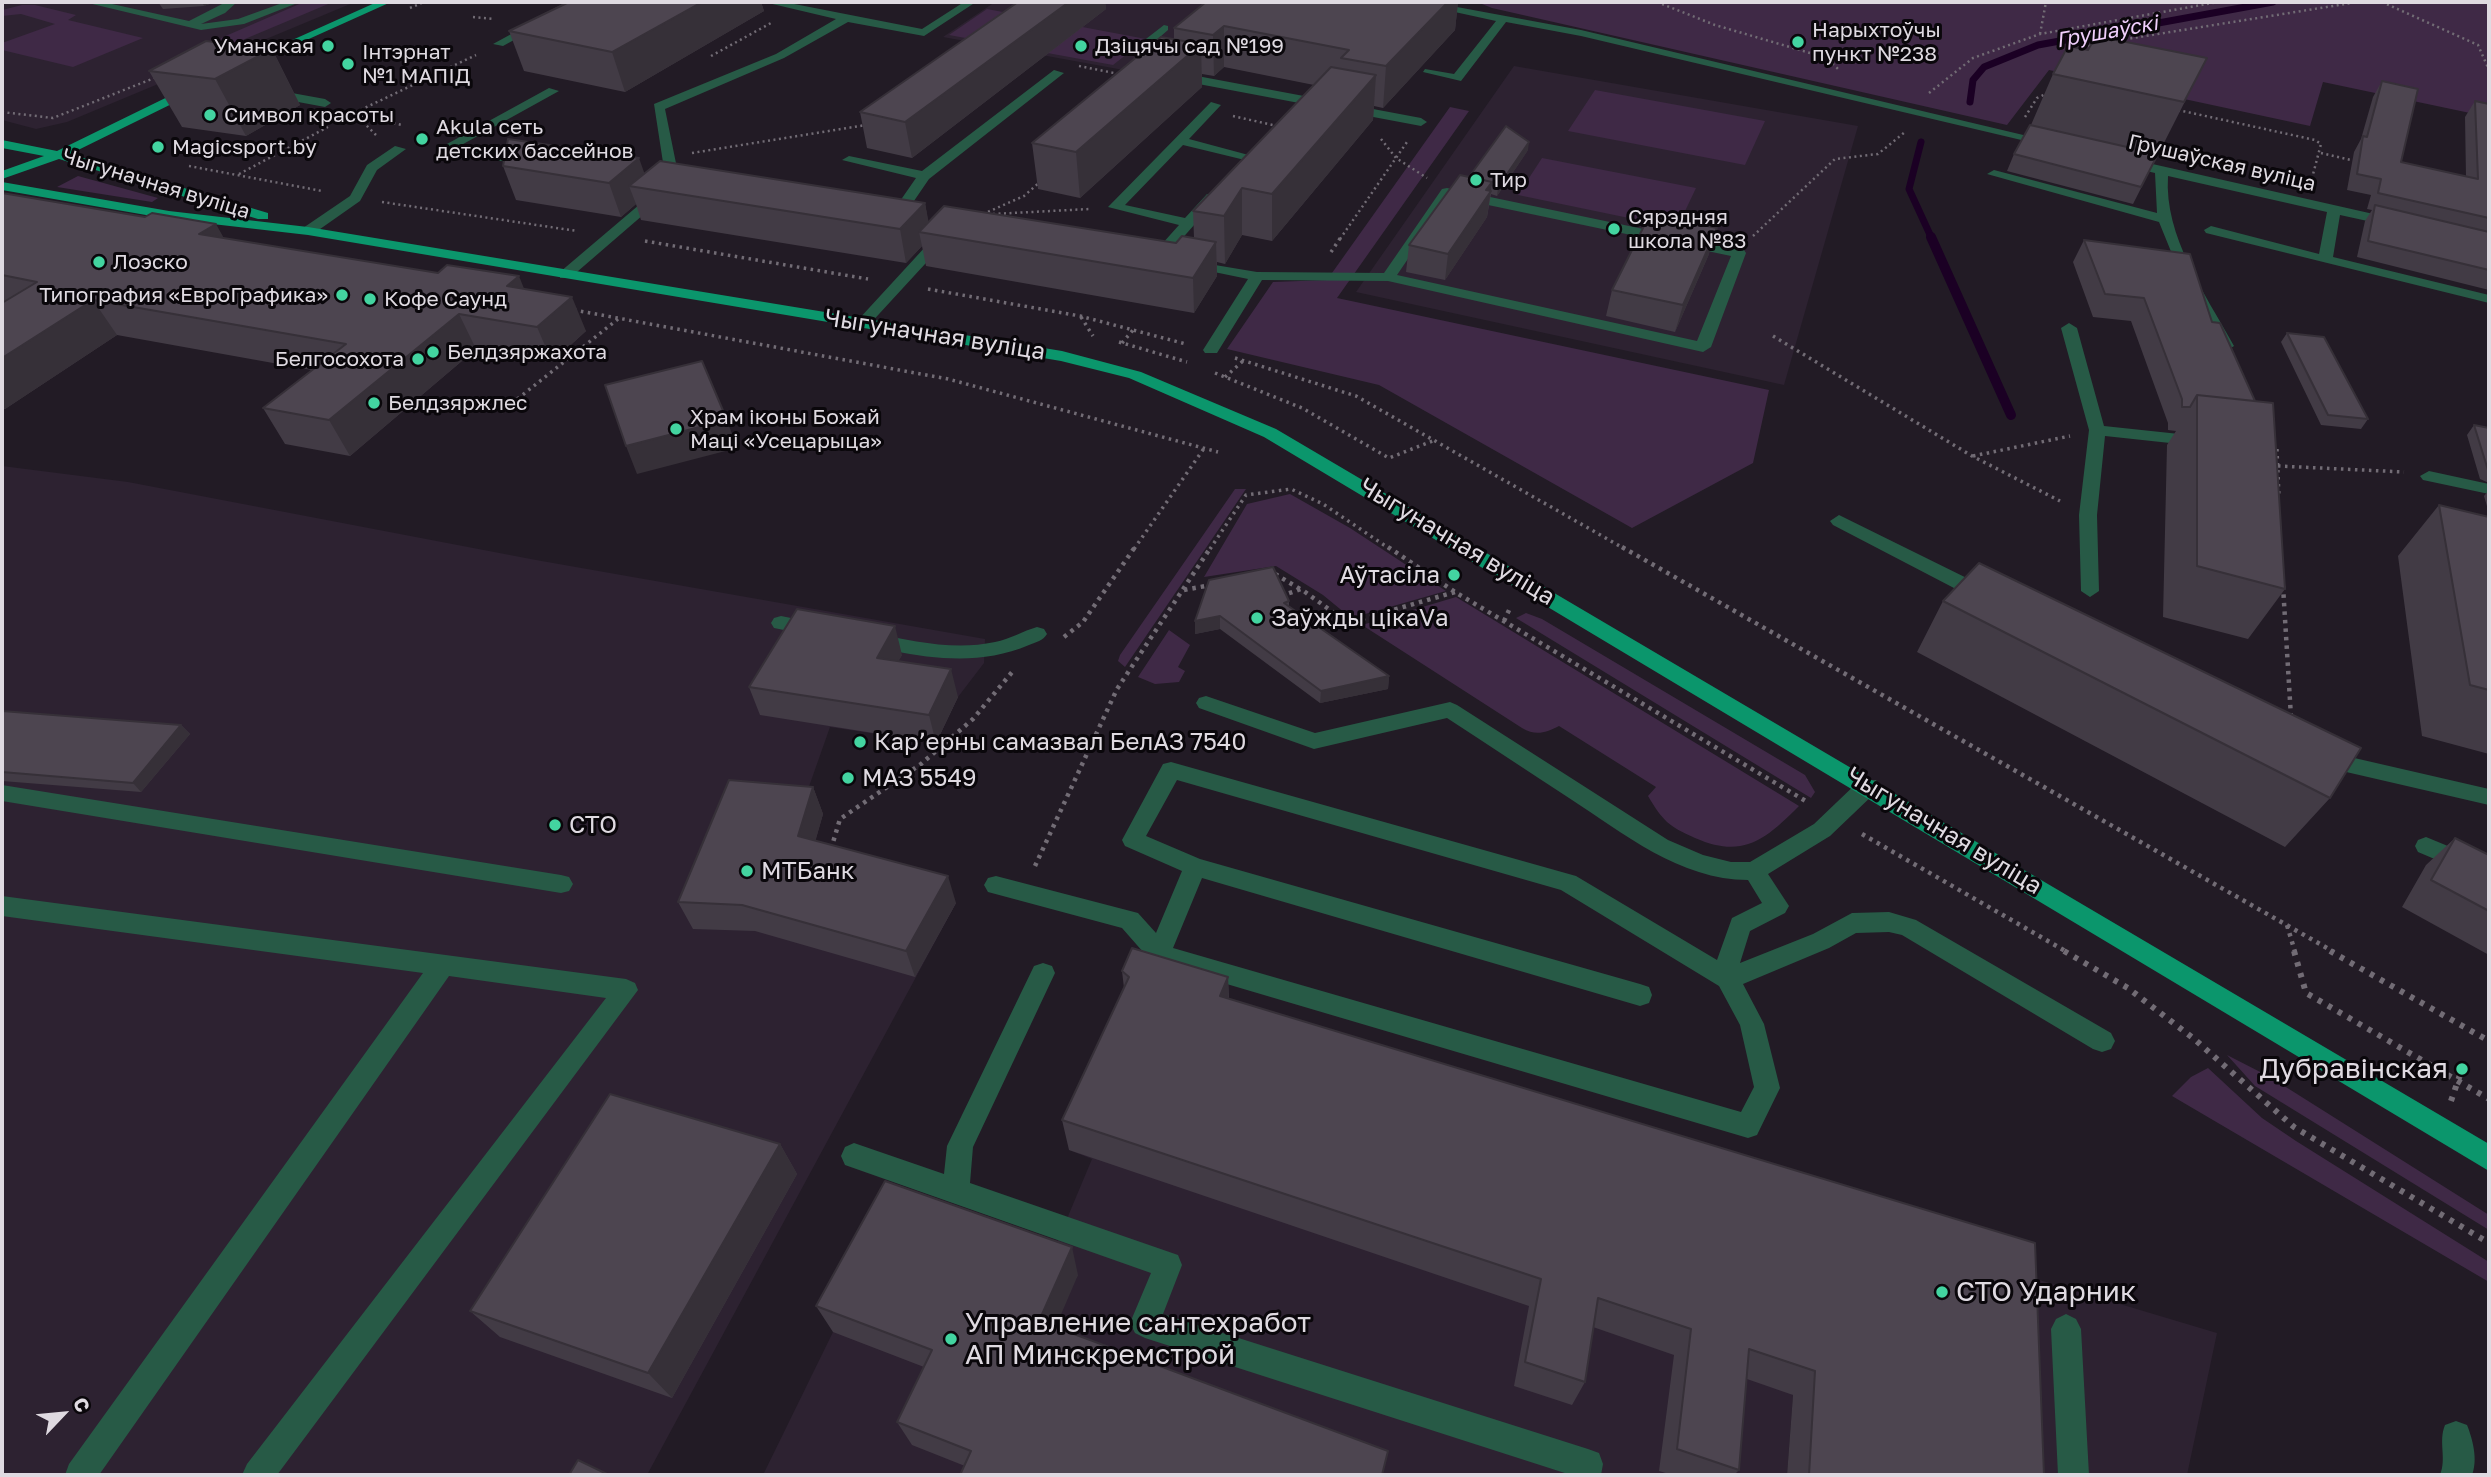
<!DOCTYPE html>
<html>
<head>
<meta charset="utf-8">
<style>
	body { margin:0 }
	#map { position:relative; width:2491px; height:1477px; overflow:hidden; background:#221b25; font-family:"Golos Text",sans-serif }
	canvas { display:block }
	.frame { position:absolute; inset:0; border:4px solid #dfdae1; pointer-events:none }
	.north { position:absolute; left:28px; top:1379px; width:70px; height:70px; -webkit-text-stroke:5px #0a070b; paint-order:stroke; rotate:64deg; font-size:19px; font-weight:700; line-height:28px; text-align:center; color:#dfdae1 }
	.north::after { content:''; display:block; margin:auto; width:24px; height:32px; background:#dfdae1; clip-path:polygon(50% 0,100% 100%,50% 72%,0 100%) }
</style>
</head>
<body>
<div id="map">
<canvas width="2491" height="1477"></canvas>
<div class="frame"></div>
<div class="north">С</div>
</div>
<script>
const context = document.querySelector('canvas').getContext('2d');
context.lineJoin = 'round';
function fill(path, color) { context.fillStyle = color; context.fill(path, 'evenodd'); }
function strokePath(path, color, width, dash) { context.strokeStyle = color; context.lineWidth = width; context.lineCap = dash ? 'butt' : 'round'; context.setLineDash(dash || []); context.stroke(path); }
function write(font, color, halo, rows, align = 'center') {
  context.font = font + ' "Golos Text",sans-serif'; context.lineWidth = 6; context.setLineDash([]); context.textBaseline = 'middle'; context.strokeStyle = halo; context.fillStyle = color; for (const [text, x, y, turn = 0] of rows) {
    context.save(); context.translate(x, y); context.rotate((+turn || 0) * Math.PI / 180); context.textAlign = isNaN(turn) ? turn : align; if (halo) context.strokeText(text, 0, 0); context.fillText(text, 0, 0); context.restore();
  }
}
fill(new Path2D(`
	M2,2H355L67,122L36,129L2,120Z
	M995,2H1222L1140,73L943,37Z
	M1514,66L1858,126L1784,385L1356,292Z
	M2,466L128,482L536,560L985,639L984,663L958,697L936,743L830,727L800,812L823,814L809,864L956,903L647,1475H2Z
	M1132,1010L1793,1395L1787,1475H763L833,1332L1048,1264L1092,1159L1069,1150Z
	M2006,1270L2217,1333L2187,1475H2011Z`), '#2d2231');
fill(new Path2D(`
	M304,2H333L233,44L221,42V38Z
	M1477,2H2489V117L2323,82L2310,126L2049,70L2007,125L1492,8Z
	M22,5H35L76,15L68,20L143,38L73,67L2,50V43L55,24L21,14L2,16V10Z
	M987,9L1146,39L1113,65L949,35Z
	M1595,90L1765,121L1745,165L1568,131Z
	M1450,107L1469,111L1337,298L1769,390L1753,463L1632,528L1379,385L1227,349L1273,282L1327,280Z
	M1542,158L1696,188L1677,228L1518,195Z
	M78,176L158,198L152,202L57,187Z
	M1235,489H1246L1125,667L1118,661L1120,655Z
	M1290,494L1350,528L1446,591L1351,618L1323,595L1276,566L1204,577L1247,504Z
	M1456,597L1799,806C1765,840 1743,859 1695,838C1668,826 1663,821 1648,796L1656,787L1559,726C1545,733 1536,736 1522,728L1362,625Z
	M1526,613L1542,619L1805,775L1815,792L1811,798L1516,618Z
	M1169,630L1190,645L1178,667L1185,671L1179,682L1155,684L1138,677Z
	M2227,1055L2270,1077L2489,1215V1230L2255,1086Z
	M2208,1068L2262,1118L2296,1141L2489,1262V1282L2172,1096L2191,1077Z`), '#3f2946');
strokePath(new Path2D(`
	M1970,102L1973,80L1984,67L2038,45L2273,2
	M1921,142L1909,189L1932,239`), '#1b0024', 7);
strokePath(new Path2D(`
	M1931,237L2011,415`), '#1b0024', 10);
strokePath(new Path2D(`
	M1657,2L1715,25L1827,58L1838,69
	M2382,2L2478,45L2489,70
	M410,8L424,2
	M473,17L494,19
	M2040,34L2046,2
	M2114,41L2358,2
	M2072,49L2095,45
	M711,56L771,23
	M1079,66L1119,74
	M1929,93L1973,58L2040,34L2218,2
	M2178,110L2315,140L2321,144L2311,182
	M2,112L53,118L157,77
	M356,114L402,125
	M1233,116L1277,126
	M2025,117L2037,98L2046,94
	M376,135L354,113L476,55
	M1381,139L1396,158L1427,178
	M692,153L866,125
	M2321,153L2355,161
	M189,166L322,191
	M239,174L328,127
	M382,202L577,231
	M983,214L1024,196L1041,181
	M993,214L1089,209
	M1753,236L1835,159L1878,154L1905,132
	M1340,239L1407,142`), '#726c75', 2.5, [2, 3.5]);
strokePath(new Path2D(`
	M645,241L868,279
	M1331,252L1341,237
	M928,289L1080,316L1186,344
	M574,310L948,379L1218,452
	M1081,317L1093,336
	M1773,336L1972,456L2060,501
	M1119,342L1187,362
	M1122,343L1133,330
	M1235,358L1356,396L1625,549
	M1215,373L1302,408L1389,458L1435,440
	M1225,377L1243,361
	M501,412L618,319
	M2277,449L2279,497
	M1973,456L2070,436
	M2278,466L2404,472
	M1134,549L1205,447
	M1210,549L1246,495L1291,489L1323,504L1390,549`), '#726c75', 3.5, [2.5, 4.5]);
strokePath(new Path2D(`
	M1388,547L1455,592L1809,803
	M1622,547L2334,952
	M1275,574L1300,589
	M2283,586L2291,717
	M1184,590L1211,585
	M1281,596L1301,589L1348,623L1455,592
	M1504,621L1510,608
	M1064,637L1083,622L1135,547
	M1862,834L2067,952
	M831,849L840,819L921,764L973,719L1013,671
	M1035,866L1117,689L1211,547
	M2287,925L2295,952`), '#726c75', 4.5, [3.5, 5]);
strokePath(new Path2D(`
	M2064,951L2128,988L2193,1038L2294,1127L2489,1243
	M2294,951L2306,993L2489,1099
	M2330,951L2489,1041
	M2451,1101L2462,1069`), '#726c75', 6, [4.5, 7]);
fill(new Path2D(`
	M84,2H103L189,21L226,2H237L225,13L201,24L238,19L285,2H300L244,24L201,30Z
	M570,2H583L503,46L493,44Z
	M764,2H784L922,29L964,2H976L924,36L848,22L784,58L665,109L680,183L570,278H560V272L666,182L654,104L776,54L836,19Z
	M1409,2H1430L1581,30L2057,143L2051,147L1581,36L1506,22L1461,81L1423,72L1425,69L1454,74L1496,21Z
	M1164,25L1168,26V30L1146,49L1176,55V59L1133,53V49Z
	M1054,70L1064,73L929,179L903,217L891,214L916,178L842,160L849,156L922,171Z
	M1176,72L1421,118L1427,122L1421,126L1172,79L1170,76Z
	M549,88L559,91L456,148L530,158L535,159V165L442,154L436,150Z
	M270,89L325,99L331,103L325,107L266,96V90Z
	M1211,102L1221,105L1189,139L1256,157L1249,161L1183,145L1125,205L1185,218L1207,194L1219,197L1163,260H1153V254L1179,225L1108,207Z
	M395,146L406,149L377,170L360,201L313,234H303V228L350,196L367,165Z
	M2126,158L2400,220L2402,223L2395,227L2340,215L2333,257L2489,295V303L2206,233L2204,230L2211,226L2319,254L2327,212L2168,176C2164,237 2205,293 2234,346L2226,351L2220,349L2181,276L2159,222L1987,174L1994,170L2157,213L2155,173L2121,165V159Z
	M1447,188L1744,250L1746,253L1711,347L1703,352L1388,281L1262,280L1217,353H1205L1203,350L1248,279L1185,266V260L1257,272L1384,273L1442,189ZM1450,197L1731,256L1697,341L1397,275Z
	M943,232L948,233V239L868,326H858V320L938,233Z
	M2069,323L2077,328L2104,426L2198,436L2206,441L2198,446L2105,436L2097,515L2099,591L2090,597L2081,591L2079,515L2089,430L2061,328Z
	M2429,471L2489,484V494L2423,480L2420,476Z
	M1839,515L1991,590L1994,595L1991,600H1977L1833,525L1830,521Z
	M781,616L821,624L824,629L814,636L774,628L771,623L774,618Z
	M1037,627L1044,629L1047,634C1043,641 1036,642 1029,645C984,664 940,660 893,651C883,649 869,649 863,640L873,633C913,641 954,651 995,642C1010,639 1023,631 1037,627Z
	M1206,696L1315,733L1450,702L1457,705L1668,840L1703,855L1731,862H1750L1814,824L1860,780H1876L1879,786L1876,792L1830,836L1768,874L1789,906L1785,913L1750,931L1740,963L1813,934L1852,913L1889,912L1916,920L2111,1033L2115,1041L2111,1049L2102,1052L2093,1049L1902,935L1889,932L1856,933L1829,948L1743,984L1764,1024L1780,1088L1757,1135L1748,1138L1159,964L1151,961L1122,928L988,892L984,885L988,878L996,876L1138,913L1156,933L1182,871L1125,846L1122,840L1163,764L1171,762L1576,876L1717,960L1732,918L1762,903L1748,880C1680,880 1623,833 1569,798C1528,771 1488,745 1447,718L1314,749L1199,708L1196,703L1199,698ZM1177,780L1561,890L1719,986L1740,1025L1754,1087L1741,1112L1173,948L1202,878L1640,1006L1649,1003L1652,995L1649,987L1640,984L1200,859L1146,836Z
	M2324,751L2489,789V805L2316,765L2313,759L2316,753Z
	M2,785L561,875L569,877L573,884L569,891L561,893L2,801Z
	M2426,837L2489,863V882L2418,852L2415,846L2418,840Z
	M2,896L626,979L635,983L638,990L277,1475H242L247,1464L606,998L449,976L99,1475H65L69,1464L423,973L2,916Z
	M1043,963L1052,966L1055,973L973,1147L970,1183L1178,1255L1182,1265L1163,1314L1588,1449L1599,1453L1603,1464L1601,1475H1571L1145,1338L1135,1333L1130,1323L1151,1273L845,1165L841,1156L845,1147L854,1143L944,1174L947,1146L1034,966Z
	M2066,1314L2076,1319L2081,1329L2089,1475H2058L2051,1329L2056,1319Z
	M2456,1421L2467,1425C2473,1440 2478,1460 2472,1475H2440C2447,1458 2438,1442 2445,1425Z`), '#275a46');
fill(new Path2D(`
	M377,2H391L251,65L241,63Z
	M192,85L196,86V92L70,154L268,213V219H258L59,159L2,179V171L44,156L2,148V140L57,151Z
	M2,182L169,211L308,227L1062,351L1141,372L1276,429L2489,1144V1171L1264,437L1129,378L1061,361L308,235L169,219L2,190Z`), '#0b966c');
fill(new Path2D(`
	M158,2H215L204,6L163,9Z
	M567,2H761L764,11L625,92L524,71L509,31Z
	M1018,2H1105L1106,9L912,158L867,148L860,112Z
	M1206,2H1458L1455,30L1383,108L1374,106L1373,120L1272,241L1242,235L1225,264L1217,262V276L1194,313L926,266L922,246L906,263L641,220L636,204L621,217L516,200L503,166L644,174L925,203L928,222L1176,243L1194,238L1193,211L1314,85L1224,67L1214,76L1202,74V87L1080,198L1038,189L1032,143L1174,39V28Z
	M272,49L300,105L246,136L182,127L149,71Z
	M2088,50L2207,58L2133,204L2007,171L2014,154L2031,125L2053,74Z
	M2382,81L2401,162L2466,177L2465,117L2475,101L2489,104V290L2357,257L2365,221L2372,210L2367,209L2371,195L2347,190L2354,152L2361,139L2373,97Z
	M1528,150L1497,196L1491,194L1487,217L1445,280L1406,272L1409,245L1469,177Z
	M2,193L224,238L524,289L586,331L552,362L476,349L350,456L285,444L263,408L312,370L117,335L5,409L2,408Z
	M2084,240L2190,254L2285,589L2248,639L2163,617L2167,445L2176,431L2168,430V423L2131,321L2093,317L2073,262Z
	M1709,254L1675,332L1606,316L1612,290Z
	M2287,333L2368,419L2361,429L2321,425L2281,342Z
	M2474,425L2489,428V483L2480,479L2467,435Z
	M2489,490V513L2484,496Z
	M2439,505L2489,517V754L2422,736L2398,556Z
	M1289,601V606L1389,676L1388,689L1320,703L1220,629L1195,634V621Z
	M1943,601L2330,798L2285,847L1917,652Z
	M902,655L898,661L958,697L936,743L760,715L749,687Z
	M2,711L181,725L190,734L141,792L2,781Z
	M813,787L823,814L815,841L956,903L915,977L755,931L693,929L678,902Z
	M2455,838L2489,855V955L2402,907L2426,865Z
	M1122,971L1228,977L1229,998L2044,1475H1787L1793,1395L1747,1379L1739,1470L1734,1475H1672L1659,1471L1674,1355L1593,1327L1585,1382L1572,1405L1514,1386L1529,1306L1069,1150L1062,1120L1124,988Z
	M780,1144L797,1174L672,1398L500,1337L470,1311Z
	M1078,1275L965,1466L912,1445L897,1422L924,1367L833,1332L816,1306Z`), '#423b45');
fill(new Path2D(`
	M202,2H215L204,6Z
	M702,2H761L764,11L625,92L612,52Z
	M1069,2H1105L1106,9L912,158L905,122Z
	M1448,2H1458L1455,30L1383,108L1386,66Z
	M1224,26V67L1214,76L1213,35Z
	M1201,44L1202,87L1080,198L1076,152Z
	M272,49L300,105L246,136L215,79Z
	M1376,75L1373,120L1272,241V194Z
	M1529,142L1528,150L1497,196L1498,187Z
	M639,158L650,189L629,186L636,204L621,217L609,183Z
	M1492,182L1487,217L1445,280L1448,254Z
	M1242,188V235L1225,264L1224,216Z
	M925,203L931,234L919,232L922,246L906,263L900,229Z
	M216,224L235,258L199,234Z
	M1717,228L1709,254L1675,332L1683,305Z
	M1216,242L1217,276L1194,313L1193,278Z
	M519,276L533,311L507,286Z
	M572,297L586,331L552,362L537,327Z
	M93,300L117,335L5,409L2,405V358Z
	M459,314L476,349L350,456L329,420Z
	M727,420L737,448L637,474L626,446Z
	M1220,616V629L1195,634V621Z
	M895,626L902,655L885,686L877,658Z
	M951,669L958,697L936,743L929,715Z
	M1389,676L1388,689L1320,703L1321,691Z
	M181,725L190,734L141,792L133,783Z
	M813,787L823,814L809,864L798,836Z
	M948,876L956,903L915,977L906,951Z
	M1228,977L1229,1010L1220,996Z
	M780,1144L797,1174L672,1398L648,1373Z
	M1072,1247L1078,1275L1047,1347L1039,1321Z`), '#363038');
const building = new Path2D(`
	M569,2H702L612,52L509,31Z
	M1018,2H1069L905,122L860,112Z
	M1206,2H1448L1386,66L1341,58L1349,50L1224,26L1213,35L1174,28Z
	M2096,36L2207,58L2184,102L2053,74L2068,46L2088,50Z
	M1161,37L1201,44L1076,152L1032,143Z
	M206,41L272,49L215,79L149,71Z
	M1331,67L1376,75L1272,194L1242,188L1224,216L1193,211Z
	M2382,81L2418,89L2401,162L2478,179L2475,101L2489,104V218L2378,193L2381,179L2357,174L2363,136L2367,137Z
	M2030,125L2158,154L2141,187L2014,154Z
	M1506,126L1529,142L1498,187L1491,185L1492,182L1469,177Z
	M508,139L639,158L609,183L503,166Z
	M660,161L925,203L900,229L629,186Z
	M1460,175L1492,182L1486,190L1491,191L1448,254L1409,245Z
	M2,193L145,217L152,213L216,224L199,234L438,273L447,265L519,276L507,286L572,297L537,327L459,314L329,420L263,408L346,344L93,300L2,358V303L37,282L2,275Z
	M2375,205L2489,232V270L2368,241Z
	M944,206L1176,243L1182,236L1216,242L1193,278L919,232Z
	M1650,214L1717,228L1683,305L1612,290Z
	M2084,240L2190,254L2212,322L2220,323L2255,401L2197,395L2190,407H2182V399L2144,298L2105,294Z
	M2287,333L2324,337L2368,419L2328,415Z
	M702,361L727,420L626,446L605,385Z
	M2197,395L2273,403L2285,589L2197,566Z
	M2474,425L2489,428V470H2488Z
	M2439,505L2489,517V690L2470,685Z
	M1979,563L2361,748L2330,798L1943,601Z
	M1273,567L1289,601L1284,603L1389,676L1321,691L1220,616L1195,621L1209,580Z
	M797,609L895,626L877,658L951,669L929,715L749,687Z
	M2,711L181,725L133,783L2,772Z
	M729,780L813,787L798,836L948,876L906,951L742,905L678,902Z
	M2455,838L2489,855V911L2431,880Z
	M1132,948L1228,977L1220,996L2035,1243L2044,1475H1809L1815,1371L1749,1349L1739,1470L1677,1449L1691,1329L1598,1298L1585,1382L1525,1362L1541,1279L1062,1120L1129,977L1122,971Z
	M610,1094L780,1144L648,1373L470,1311Z
	M885,1181L1072,1247L1039,1321L1388,1451L1382,1475H960L971,1451L897,1422L932,1350L816,1306Z
	M578,1460L609,1475H569Z`);
fill(building, '#4d4550');
strokePath(building, '#363038', 2);
for (const [x, y, r, color] of [
	[1798,42,7,"#43d4a0"],
	[328,46,7,"#43d4a0"],
	[1081,46,7,"#43d4a0"],
	[348,64,7,"#43d4a0"],
	[210,115,7,"#43d4a0"],
	[422,139,7,"#43d4a0"],
	[158,147,7,"#43d4a0"],
	[1476,180,7,"#43d4a0"],
	[1614,229,7,"#43d4a0"],
	[99,262,7,"#43d4a0"],
	[342,295,7,"#43d4a0"],
	[370,299,7,"#43d4a0"],
	[433,352,7,"#43d4a0"],
	[418,359,7,"#43d4a0"],
	[374,403,7,"#43d4a0"],
	[676,429,7,"#43d4a0"],
	[1454,575,7,"#43d4a0"],
	[1257,618,7,"#43d4a0"],
	[860,742,7,"#43d4a0"],
	[848,778,7,"#43d4a0"],
	[555,825,7,"#43d4a0"],
	[747,871,7,"#43d4a0"],
	[2462,1069,7,"#43d4a0"],
	[1942,1292,7,"#43d4a0"],
	[951,1339,7,"#43d4a0"]
]) { const dot = new Path2D(); dot.arc(x, y, r, 0, 2 * Math.PI); context.fillStyle = color; context.fill(dot); strokePath(dot, '#0a070b', 2.5); }
write('21px', '#dfdae1', '#0a070b', [
	["Нарыхтоўчы",1812,30],
	["пункт №238",1812,54],
	["Уманская",314,46,"right"],
	["Дзіцячы сад №199",1095,46],
	["Інтэрнат",362,52],
	["№1 МАПІД",362,76],
	["Символ красоты",224,115],
	["Akula сеть",436,127],
	["детских бассейнов",436,151],
	["Magicsport.by",172,147],
	["Тир",1490,180],
	["Сярэдняя",1628,217],
	["школа №83",1628,241],
	["Лоэско",113,262],
	["Типография «ЕвроГрафика»",328,295,"right"],
	["Кофе Саунд",384,299],
	["Белдзяржахота",447,352],
	["Белгосохота",404,359,"right"],
	["Белдзяржлес",388,403],
	["Храм іконы Божай",690,417],
	["Маці «Усецарыца»",690,441]
], 'left');
write('italic 21px', '#f0cffc', '#0a070b', [
	["Грушаўскі",2107,32,-10]
]);
write('21px', '#dfdae1', '#0a070b', [
	["Грушаўская вуліца",2222,163,13],
	["Чыгуначная вуліца",156,184,17]
]);
write('24px', '#dfdae1', '#0a070b', [
	["Чыгуначная вуліца",935,335,9],
	["Чыгуначная вуліца",1457,542,31],
	["Чыгуначная вуліца",1944,831,31]
]);
write('24px', '#dfdae1', '#0a070b', [
	["Аўтасіла",1440,575,"right"],
	["Заўжды цікаVа",1271,618],
	["Карʼерны самазвал БелАЗ 7540",874,742],
	["МАЗ 5549",862,778],
	["СТО",569,825],
	["МТБанк",761,871]
], 'left');
write('28px', '#dfdae1', '#0a070b', [
	["Дубравінская",2448,1069,"right"],
	["СТО Ударник",1956,1292],
	["Управление сантехработ",965,1323],
	["АП Минскремстрой",965,1355]
], 'left');
</script>
</body>
</html>
